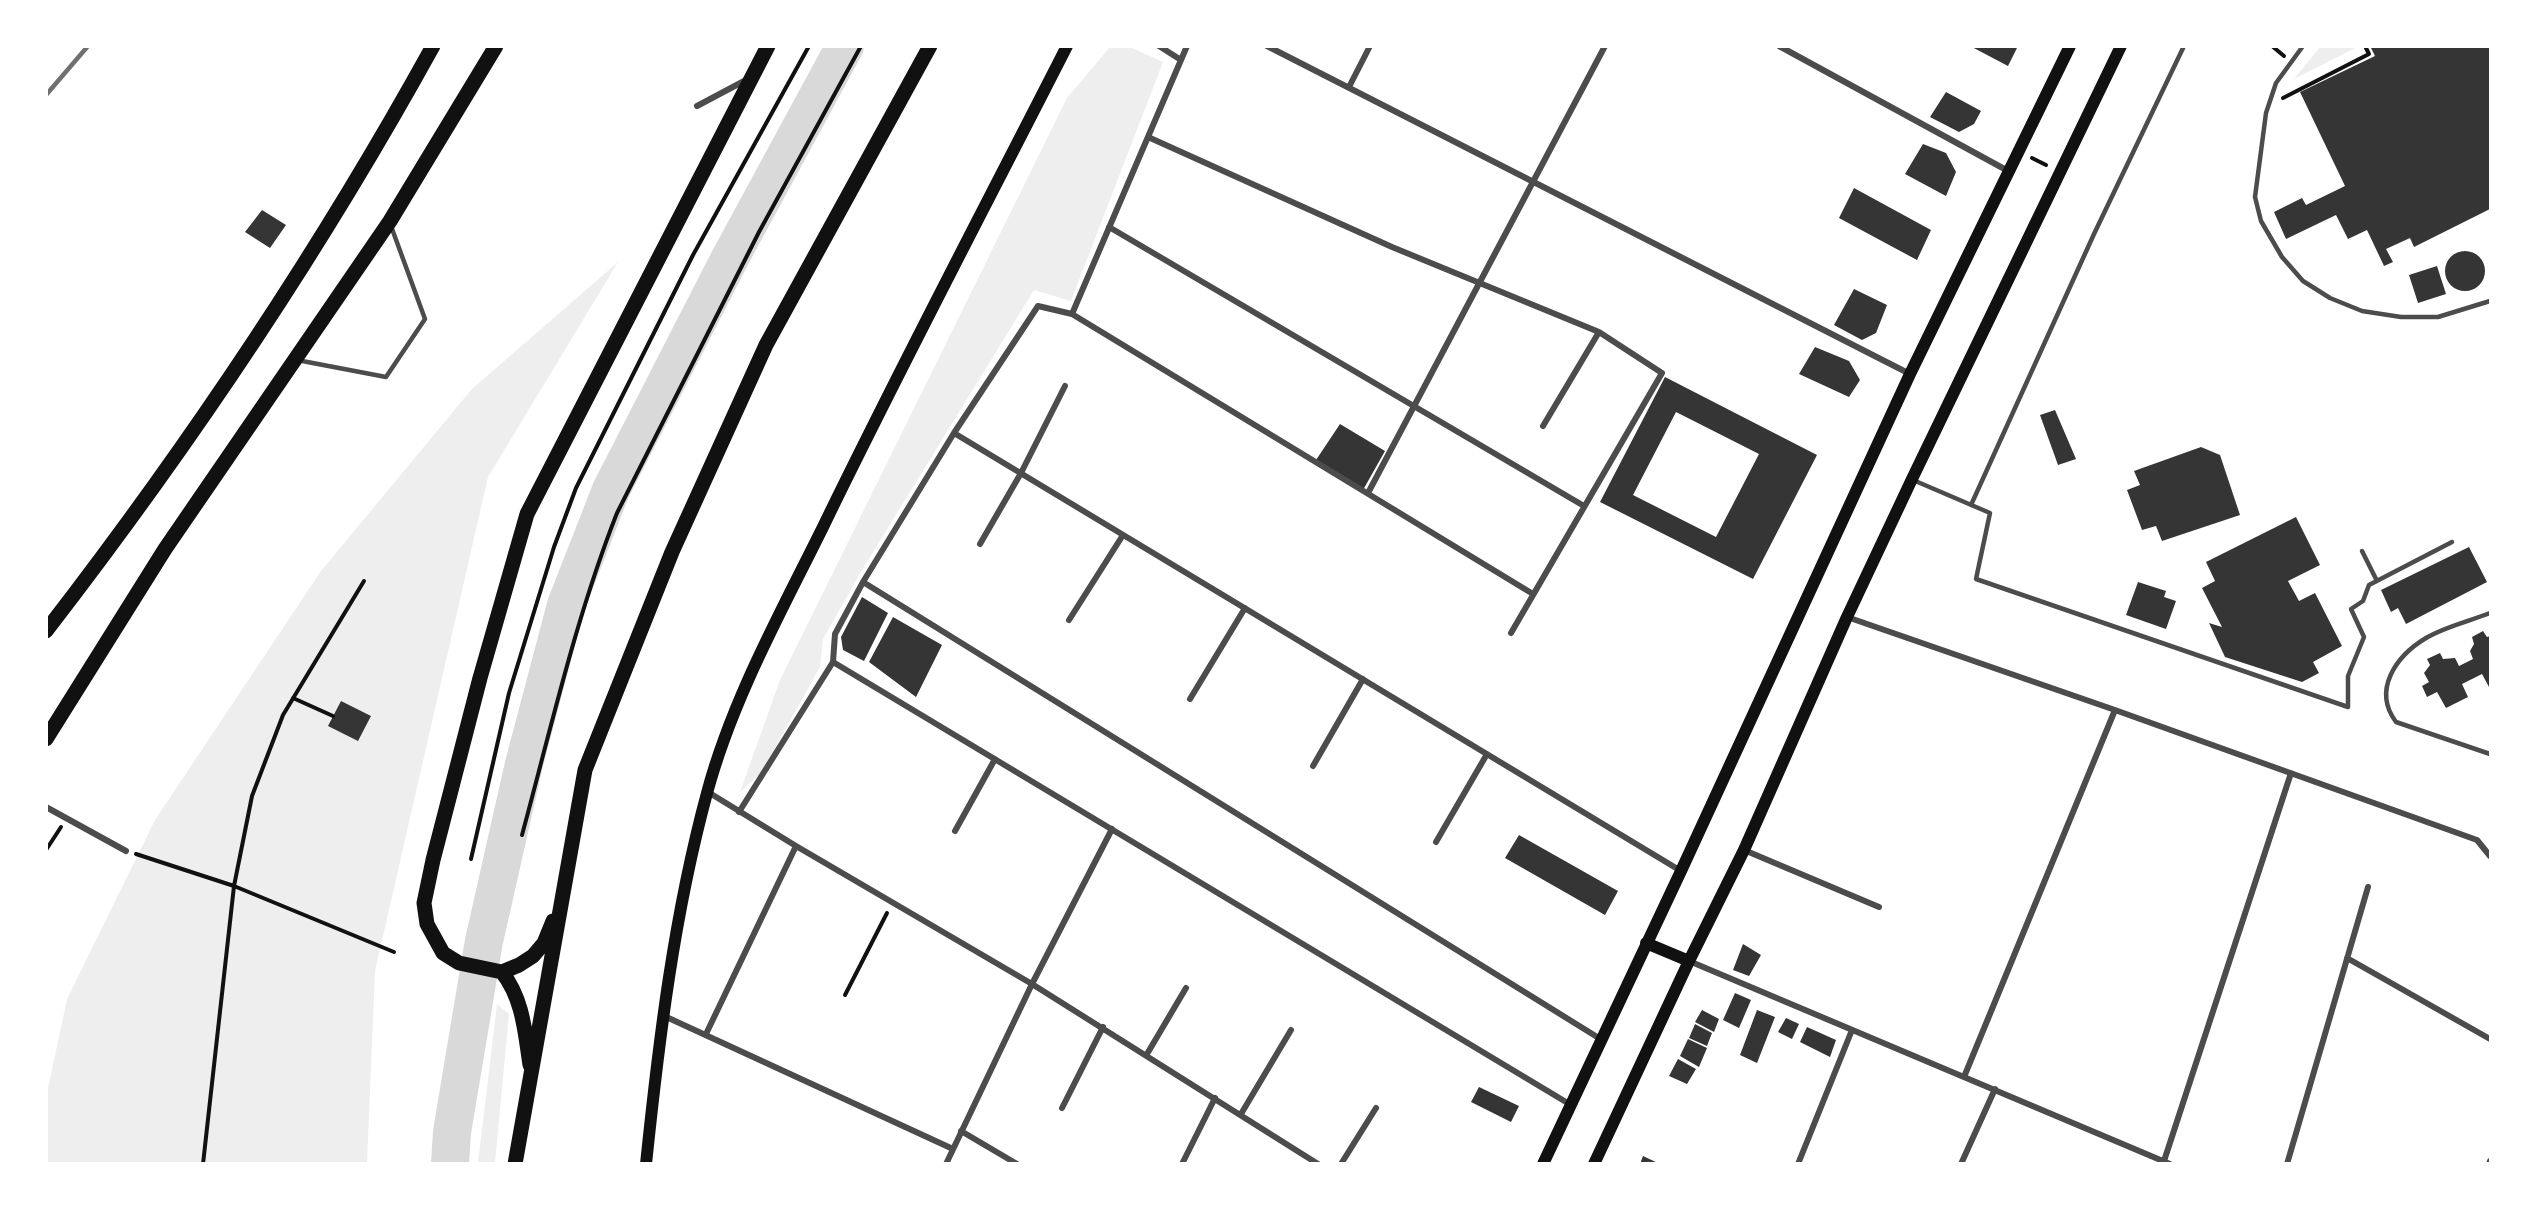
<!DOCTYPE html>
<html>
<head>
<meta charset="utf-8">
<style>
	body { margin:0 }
	#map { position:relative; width:2537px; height:1210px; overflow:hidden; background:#fff; font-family:Arial,sans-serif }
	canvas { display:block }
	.frame { position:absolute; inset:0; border:48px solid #fff; pointer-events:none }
</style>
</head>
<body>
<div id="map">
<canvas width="2537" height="1210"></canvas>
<div class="frame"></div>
</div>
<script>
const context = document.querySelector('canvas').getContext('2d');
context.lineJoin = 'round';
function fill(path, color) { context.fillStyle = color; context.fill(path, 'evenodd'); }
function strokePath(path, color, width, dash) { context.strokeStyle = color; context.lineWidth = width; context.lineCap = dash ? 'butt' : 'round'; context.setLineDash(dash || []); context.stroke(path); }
fill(new Path2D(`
	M1110,47H1130L1163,62L1071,301L1034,290L862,570L823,639L820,667L761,773L740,792L780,680L1067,98Z
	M2320,47H2357L2294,79Z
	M618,262L488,477L375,971L367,1163L47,1164V1093L67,999L155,820L321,571L471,390Z
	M497,1004L509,1014L495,1163H478Z`), '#eee');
strokePath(new Path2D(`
	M450,1164L452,1132L484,941L524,764L566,605L611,490L730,258L845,46`), '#d9d9d9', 38);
fill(new Path2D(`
	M1970,46H2018L2008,66Z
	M2374,46H2490V209L2414,247L2410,238L2386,249L2393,262L2384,266L2367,230L2348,239L2336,215L2286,239L2274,212L2302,198L2306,205L2345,186L2300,92L2375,56L2371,48Z
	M1946,92L1981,111L1974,124L1959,132L1930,117Z
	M1923,144L1946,153L1956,172L1946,196L1905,174Z
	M1854,188L1931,230L1917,260L1839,218Z
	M262,210L286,225L270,248L245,232Z
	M2445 271a20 20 0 1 1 40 0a20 20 0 1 1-40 0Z
	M2437,266L2446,294L2418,303L2409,275Z
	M1854,289L1887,305L1876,333L1862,340L1834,325Z
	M1815,347L1849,361L1860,380L1849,397L1799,374Z
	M1665,377L1817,455L1753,579L1600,502ZM1676,412L1759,454L1716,537L1633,495Z
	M2055,410L2076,459L2058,465L2040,415Z
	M1340,424L1385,451L1363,490L1316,460Z
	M2201,447L2220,455L2240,515L2162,541L2156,526L2142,530L2127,490L2140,485L2134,471Z
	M2296,517L2320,565L2288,581L2299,601L2315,593L2342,646L2313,662L2319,673L2302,682L2225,657L2209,623L2222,627L2202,588L2215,581L2206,562Z
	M2469,547L2487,582L2406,624L2398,608L2391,612L2381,590Z
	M2138,582L2166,591L2164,597L2176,601L2166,629L2126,615Z
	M862,597L888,613L864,661L843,650L841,637Z
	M893,617L942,645L916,697L869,662Z
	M2483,631L2487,637L2490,636V686L2489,687L2482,674L2462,684L2468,697L2446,708L2437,692L2427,697L2422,686L2429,682L2424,673L2430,665L2427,659L2440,653L2443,659L2455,658L2459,666L2473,659L2470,651L2474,644L2472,637Z
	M341,701L371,716L358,741L328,726Z
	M1519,835L1618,891L1605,915L1505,858Z
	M1743,944L1761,955L1749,976L1733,970Z
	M1735,993L1751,1000L1739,1028L1723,1020Z
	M1702,1010L1719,1019L1714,1032L1695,1022Z
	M1757,1010L1775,1017L1757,1063L1740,1055Z
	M1786,1018L1799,1024L1792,1039L1778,1032Z
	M1695,1024L1712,1033L1707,1046L1689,1038Z
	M1807,1027L1836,1040L1830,1057L1800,1042Z
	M1688,1039L1707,1048L1699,1067L1680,1056Z
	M1678,1059L1696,1069L1687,1084L1669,1076Z
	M1479,1087L1519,1106L1511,1122L1471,1102Z
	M1643,1156L1660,1164H1640Z`), '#353535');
strokePath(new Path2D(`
	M2272,46L2284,56
	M2283,98L2369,54L2365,46
	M2032,158L2046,165
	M293,698L333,716
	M522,835C551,728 576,617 617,513L759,232L861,46
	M46,850L61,827
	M136,854L234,886L394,952
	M471,859L509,693L554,547L576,488L693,255L809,46
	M845,995L887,913
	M203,1164L234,886L252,796L283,715L364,581`), '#111', 4);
strokePath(new Path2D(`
	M2303,46L2276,83L2266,113L2255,197L2261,221L2282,257L2303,281L2330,298L2362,311L2401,317H2438L2490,301
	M297,360L386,377L425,319L391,226
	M1913,480L1990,513L1976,579L2348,707V676L2364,637L2351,609L2363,601L2369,585L2452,542
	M1971,505L2094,234L2184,46
	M2362,551L2377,581
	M2490,613C2470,621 2444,627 2426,638C2396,656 2372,690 2396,722L2490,754`), '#4c4c4c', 4.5);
strokePath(new Path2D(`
	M1159,46L1181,60
	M1267,46L1910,374
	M1779,46L2010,172
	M1349,87L1370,46
	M697,106L746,80
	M1148,137L1392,247L1599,332L1662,373L1511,633
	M1109,227L1584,506
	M1072,314L1533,594
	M1543,426L1599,332
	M954,433L1681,871
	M1368,493L1605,46
	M980,544L1021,473L1065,386
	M863,582L1602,1040
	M1847,617L2115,710L2477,840L2490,856
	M1069,620L1123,535
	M833,662L1571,1105
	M1190,699L1245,608
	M1313,766L1363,679
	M708,792L796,846L1032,984L1318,1164
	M46,807L126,851
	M739,812L833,662L835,634L863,582L954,433L1038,306L1072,314L1187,46
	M955,831L995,759
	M1436,842L1487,754
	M1744,850L1879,907
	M2347,958L2490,1039
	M1689,961L2170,1164
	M662,1015L953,1149
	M706,1034L796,846
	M1147,1054L1186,988
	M1964,1077L2115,710
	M1062,1108L1103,1027
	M1241,1114L1291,1030
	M961,1131L1017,1164
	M2164,1161L2291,773
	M946,1164L1032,984L1112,829
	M1182,1164L1215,1098
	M1341,1164L1376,1108
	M1798,1164L1852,1030
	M1961,1164L1995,1089
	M2287,1164L2368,887
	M2489,1164L2490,1161`), '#4c4c4c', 6);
strokePath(new Path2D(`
	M1646,943L1689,961
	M646,1164C659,1039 674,915 707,793C732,700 780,614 823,527C901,366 985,207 1067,46
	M1543,1164L1681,871L1910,374L2070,46
	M1594,1164L1689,961L1744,850L1847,617L1912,479L2121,46`), '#111', 12);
strokePath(new Path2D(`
	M46,631C189,446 320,251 433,46
	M46,739L165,549L390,221L496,46
	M553,921L544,943L533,956L519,965L502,972L459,963L443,953L427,924L424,903L433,860L480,678L527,514L768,46
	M502,972C523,999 525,1032 530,1065
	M515,1164L585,770L672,552L766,345L930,46`), '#111', 15);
strokePath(new Path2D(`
	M46,95L88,46`), '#707070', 4.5);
</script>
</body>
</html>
